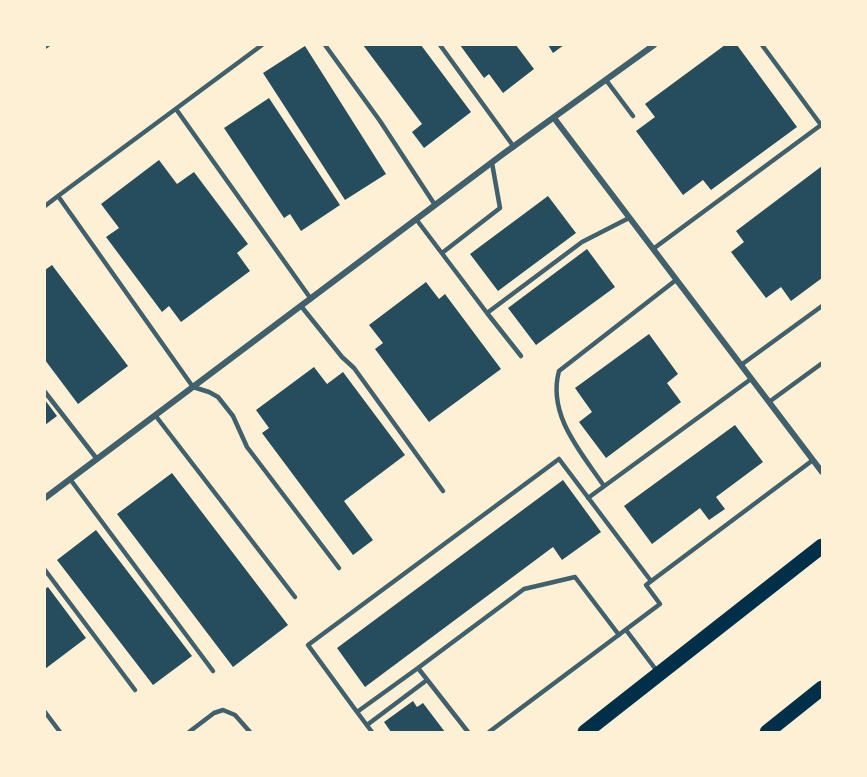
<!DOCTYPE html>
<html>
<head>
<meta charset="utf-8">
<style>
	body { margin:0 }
	#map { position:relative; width:867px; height:777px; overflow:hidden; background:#fdf0d5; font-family:"PT Sans",sans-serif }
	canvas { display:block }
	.frame { position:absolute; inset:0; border:46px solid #fdf0d5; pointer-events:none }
</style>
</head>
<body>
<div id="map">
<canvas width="867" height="777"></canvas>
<div class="frame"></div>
</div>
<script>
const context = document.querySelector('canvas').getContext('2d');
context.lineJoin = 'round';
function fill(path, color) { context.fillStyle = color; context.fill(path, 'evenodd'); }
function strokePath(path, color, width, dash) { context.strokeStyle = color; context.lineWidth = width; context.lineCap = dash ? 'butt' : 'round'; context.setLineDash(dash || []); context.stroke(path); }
fill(new Path2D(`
	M363,45H421L471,112L424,148L412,132L422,124Z
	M460,45H516L534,69L503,93L489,74L484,78Z
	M548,45H564L553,53Z
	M725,45H737L797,127L711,190L703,180L683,195L636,131L655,117L645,104Z
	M305,46L386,174L345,200L263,73Z
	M269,98L340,205L301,231L290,214L284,218L224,128Z
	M159,160L177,184L194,172L248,244L237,253L250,271L181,322L169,306L162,312L106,237L119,228L101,204Z
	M822,166V278L791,301L781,287L766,298L731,252L744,242L736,231Z
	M548,196L576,233L498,291L470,254Z
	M587,249L615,287L536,345L508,308Z
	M52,265L128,366L78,404L45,360V270Z
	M426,282L439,299L445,294L501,369L429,422L375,349L383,343L369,325Z
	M649,334L678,374L667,383L681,402L606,458L579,422L592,412L575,388Z
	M314,367L327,384L343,372L405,455L344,501L373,540L353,555L262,433L269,428L256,410Z
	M45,400L57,416L45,425Z
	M735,425L763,462L716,497L725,509L709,520L700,508L652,544L624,506Z
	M172,473L288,625L233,667L117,514Z
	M563,480L601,532L562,560L553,547L365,687L337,648Z
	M96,530L192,656L153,685L57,560Z
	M48,587L86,638L45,669V589Z
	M413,701L417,707L423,703L445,732H391L384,722Z`), '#264d5e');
strokePath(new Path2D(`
	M262,45L58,196L193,387L209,392L218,397L233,416L247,447L339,568
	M325,45L380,121L435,205
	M440,45L514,147
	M45,47L48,45
	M606,80L633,116
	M176,109L311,299
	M45,206L58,196
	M416,219L487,313
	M653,249L821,125L762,45
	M442,253L500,208L492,163
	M301,306L342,357L354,368L443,491
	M521,356L487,313L582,242L629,218
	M741,365L822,306
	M45,392L97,459
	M769,402L821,364
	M155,415L295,597
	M70,479L213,671
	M604,486C581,452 547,415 559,371L676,280
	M588,498L751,379
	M45,570L135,690
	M626,630L657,671
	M418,668L524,589L575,577L619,635
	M45,712L60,732
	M357,712L372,732
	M367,725L427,680
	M189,732L214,713L223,710L235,715L250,732
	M468,732L418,668L357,712L308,645L559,459L651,581
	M489,732L660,604L646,585L813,460`), '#3f606c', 4.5);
strokePath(new Path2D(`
	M554,118L822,472
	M45,498L503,154L654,45`), '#3f606c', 6);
strokePath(new Path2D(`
	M585,732L822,546
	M767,732L822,688`), '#003049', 15);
</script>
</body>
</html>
